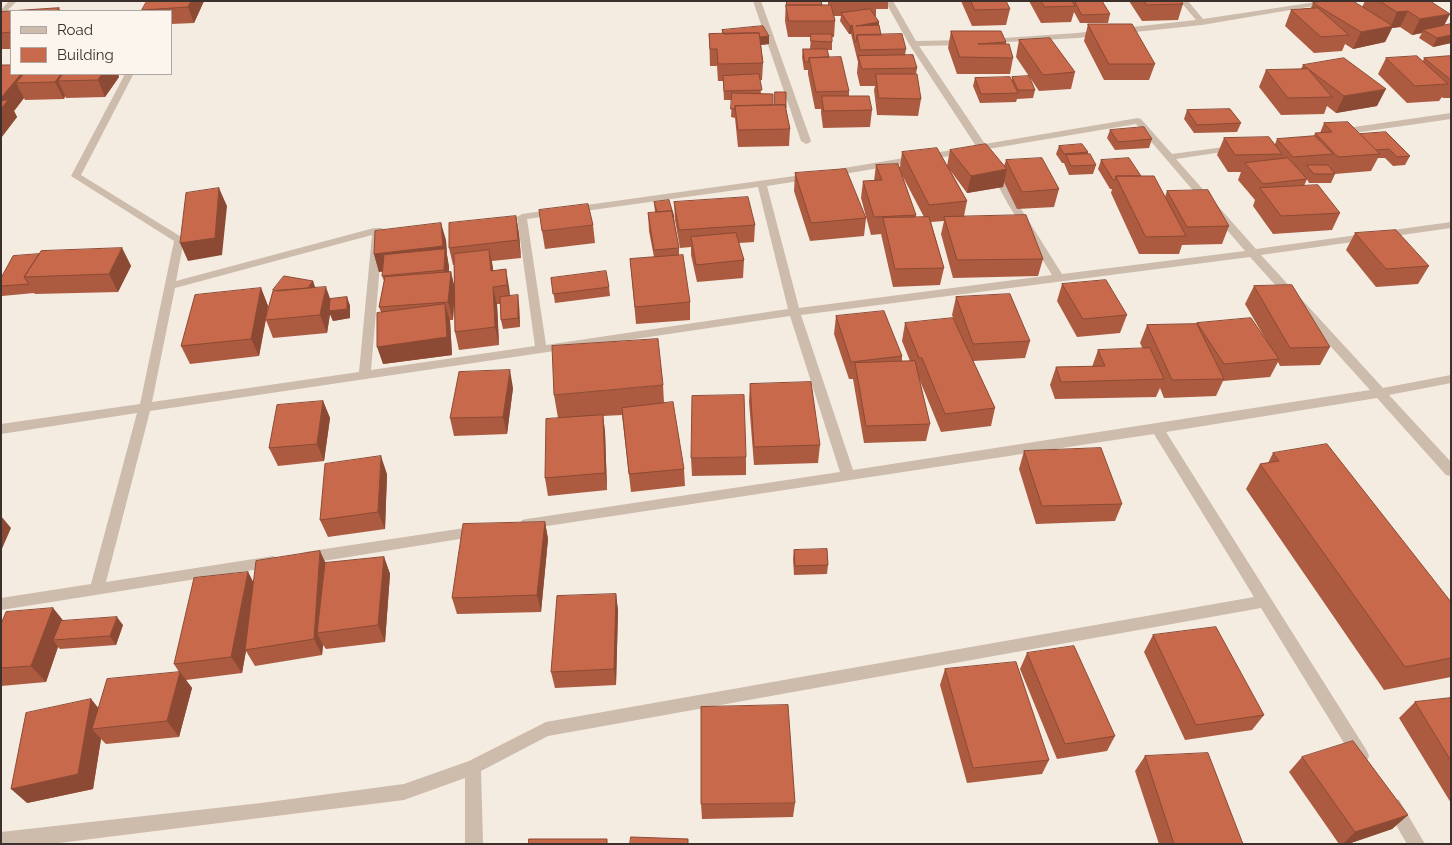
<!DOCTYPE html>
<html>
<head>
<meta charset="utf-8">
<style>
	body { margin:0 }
	#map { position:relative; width:1452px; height:845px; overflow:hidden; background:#f4ebe1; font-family:Raleway,sans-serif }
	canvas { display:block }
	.frame { position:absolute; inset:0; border:2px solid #3b302b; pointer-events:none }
	.legend { position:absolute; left:10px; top:10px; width:162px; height:65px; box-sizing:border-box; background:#fbf5ee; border:1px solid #aea6a0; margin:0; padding:6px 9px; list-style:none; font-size:15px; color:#3b302b }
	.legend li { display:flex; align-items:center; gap:10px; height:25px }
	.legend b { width:25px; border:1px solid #aea6a0 }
</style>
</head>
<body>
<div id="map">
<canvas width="1452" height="845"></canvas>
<div class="frame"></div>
<ul class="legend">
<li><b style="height:6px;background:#cdbbac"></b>Road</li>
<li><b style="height:14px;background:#c8694b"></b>Building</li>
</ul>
</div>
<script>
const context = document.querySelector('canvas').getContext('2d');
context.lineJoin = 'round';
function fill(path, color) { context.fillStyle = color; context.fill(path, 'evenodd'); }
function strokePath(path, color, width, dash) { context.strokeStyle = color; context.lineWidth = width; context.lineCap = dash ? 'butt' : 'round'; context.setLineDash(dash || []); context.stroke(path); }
fill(new Path2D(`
	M9,1H17L1,17V10Z
	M753,1H761L811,141L809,143L806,144L801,141Z
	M885,1H893L916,41L967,40V44L964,45L919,46L985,144L1138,118L1141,119L1172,154L1239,145L1241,147L1236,150L1176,159L1256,249L1451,222V228L1261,255L1383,388L1451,375V383L1389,395L1451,462V476L1446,475L1377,398L1166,432L1367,751L1369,756L1367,761L1361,764L1355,761L1261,608L548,736L481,771L483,844H465V778L404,800L51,844H1V832L261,803L404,784L469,761L546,722L1254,597L1154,434L527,529L522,528L520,524L522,520L527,519L840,472L790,316L150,411L106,582L273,556L278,558L280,562L278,566L1,610V598L91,584L137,413L1,434V424L140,404L174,241L71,176L124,76L123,74L133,75L81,175L183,238L184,240L176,281L374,228H382L383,230L371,370L535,346L517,217L522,214L809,174L814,177L812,179L767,186L799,308L1052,275L1008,204L979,151L832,176L827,173L832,170L976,146L909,44ZM1136,124L1245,251L1062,274L1018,204L988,149ZM758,187L788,309L546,345L527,219ZM372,235L359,372L152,402L175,288ZM1250,257L1370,390L853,470L801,315Z
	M1180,1H1188L1203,19L1323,1H1343L1202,25L1077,38L989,43L985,41L989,39L1077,33L1196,20Z
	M1451,113V119L1340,135L1335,132L1340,129Z
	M478,526L483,527L485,531L483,535L478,536L305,564L300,562L298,558L300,554L305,552Z
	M1393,798L1399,800L1425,844H1407L1385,806L1387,800Z`), '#cdbbac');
fill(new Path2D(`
	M204,1L194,23L171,24V11H143L142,10Z
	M786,1H821L822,5H828V1H888V9H876V16H875L879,22V25L881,35L906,49L905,55L917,68L916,74L921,99L918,116L877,115L874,90L875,86H860L857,73L858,62L851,34H849L840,21L841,16H834L835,21L834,37H832V50H827L829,57L849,91V96L872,110L870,127L823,128L821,113V109H815L808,74V70H804L802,57L803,49H810L811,37H788L785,21Z
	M961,1H1006L1010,9L1006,25L972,26Z
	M1029,1H1102L1110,14L1108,23H1080L1074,12L1071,22L1041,23Z
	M1129,1H1181L1183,4L1178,20L1142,21Z
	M1365,1H1430L1444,26L1451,24V43L1433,47L1419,38L1422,33L1412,35L1400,27L1392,28L1385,42L1353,49L1345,44L1342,51L1314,53L1285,26L1291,10L1311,8L1313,3L1362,7Z
	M59,8L61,11H11V49H1V12Z
	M1088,24L1155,64L1149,80H1104L1084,41Z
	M722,30L769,36V44L761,45L763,63L762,80H760L761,94L773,105L786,108L790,129L789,146L738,147L735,118L731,117L732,100H724L723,81H718L717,66H710L709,34H722Z
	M951,31L1006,42V44L1013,58L1010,74H957L948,48Z
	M1019,40L1075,72L1071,89L1039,91L1016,57Z
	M1451,56V98H1443L1442,97L1439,101L1407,103L1378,74L1386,58L1423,61L1424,58Z
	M1,65L11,74H118L119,77L105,97L66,98L65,96L64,99L25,100L24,98L14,111L17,117L1,138Z
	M1303,65L1377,106L1336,113L1327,106L1324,114L1281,115L1259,87L1266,70L1301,69Z
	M1012,77L1035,90L1033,98L1017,99L1016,102L980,103L973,86L975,78L1012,80Z
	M1187,110L1241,123L1237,132L1194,133L1184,119Z
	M1324,123L1360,134L1410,156L1405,165L1393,166L1385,158H1378L1371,171L1335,174L1331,183H1309L1307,179L1304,186L1340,213L1332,230L1273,234L1253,206L1255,200L1238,180L1241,172H1228L1217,155L1224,138L1275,144L1277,139L1314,136L1315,133H1320Z
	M1110,130L1152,139L1149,148L1115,150L1107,138Z
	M1059,146L1088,152V154L1096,165L1093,174L1069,175L1064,163H1062L1056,154Z
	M950,150L1004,166L1006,160L1059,189L1054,207L1017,209L1004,182L1003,187L967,193L950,170L967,201L964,216L1043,259L1038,276L953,278L941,234L944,221L931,222L944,268L940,285L893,287L881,234L871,235L861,198L863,181H874L876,165L900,167L902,152L947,166ZM902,175L924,217L916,218V215Z
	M1101,160L1141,176L1165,197L1167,191L1229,226L1222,244L1182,245L1179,254H1139L1111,193L1112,189H1110L1098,169Z
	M795,173L866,218L864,236L810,241L794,191Z
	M654,202L674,217L675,225L679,248V255L690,302V320L636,324L630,259L654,257L649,231L648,213H655Z
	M674,202L755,225L754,242L739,243L744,260L743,278L697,282L691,255V247L680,248L675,220Z
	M516,216L519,234L521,258L492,261L493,270L509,287L510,296L519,304L520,327L503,329L501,320L500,304H497L499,345L459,350L455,332L454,300L453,320H450L452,355L383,364L381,312L379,307L384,281L382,276L383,271L379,272L374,254L446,240L447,255L449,267V272H451L454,285V265H453L449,248Z
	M593,225L595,243L545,249L542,231Z
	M1355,233L1429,266L1418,284L1376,287L1346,250Z
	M122,248L131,266L118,292L35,294L34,293L2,296L1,294V278Z
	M551,278L609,287L610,296L555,303Z
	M313,281L315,288L330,299L347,297L350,306V318L333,321L330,314L327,333L273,338L266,320L259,356L190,364L181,346L261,288L268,306L266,317L273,291V290Z
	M1062,284L1127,315L1120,333L1077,337L1057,301Z
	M1254,286L1330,347L1320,365L1280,366L1278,362L1270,377L1223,381L1216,396L1164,398L1160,388L1156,397L1055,399L1050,385L1056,367H1092L1098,350L1143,349L1140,343L1147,325L1197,324V323L1266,340L1245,304Z
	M956,297L1030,341L1025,358L973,361L995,408L991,426L941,432L918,376L930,424L926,441L864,443L853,379H849L834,334L836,316L902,356V361H910L902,341L905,323L955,322L952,315Z
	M750,384L820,445L818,463L754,465L749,402Z
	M663,385L664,403L684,469L685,486L631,492L622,415L603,416L605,432L607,490L548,496L545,478L558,418L554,395Z
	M513,388L507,434L454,436L450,418Z
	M323,401L330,418L324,461L278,466L269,448Z
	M1024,451L1122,504L1115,521L1036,524L1019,469Z
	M1273,453L1451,602V677L1384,690L1246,489L1260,464L1268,463Z
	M746,457V475L692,476L691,458Z
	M387,474L385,529L328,537L320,520Z
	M545,522L548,539L541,612L457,614L452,598Z
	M794,550L828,565L827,574L794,575L793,559Z
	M384,557L390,574L385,642L326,649L323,645L322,655L255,666L246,651L242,673L186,680L192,688L179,737L106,744L101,739L93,789L27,803L91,699L98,708L179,672L174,664L248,572L253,582L326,563Z
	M616,594L618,611L616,685L555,688L551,672Z
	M53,608L63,621L123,625L116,645L60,649L58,647L46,682L1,686V624Z
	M1153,635L1264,715L1252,730L1185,740L1144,652Z
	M1027,653L1115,736L1107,751L1057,759L1020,669Z
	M945,669L1049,760L1042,774L967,783L940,685Z
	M1451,698V803L1399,718L1415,702Z
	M1145,756L1243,844H1159L1135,771Z
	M1302,757L1408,815L1392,829L1348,844H1339L1289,772Z
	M795,803L793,817L702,819L701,804Z`), '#ac5a40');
fill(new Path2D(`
	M191,1H204L194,23L188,7Z
	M1408,11L1400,27L1392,28L1385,42L1353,49L1361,32L1391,26L1397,12Z
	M1450,14L1442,30H1423L1422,33L1412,35L1420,19Z
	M879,22L878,30L856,26Z
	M852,25L851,34H849L850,26Z
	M1451,35V43L1433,47L1437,38Z
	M769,36V44L728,49V41Z
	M21,74H33L16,83L24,98L14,111L17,117L1,138V98Z
	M61,74H76L58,81L65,96L64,99L55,82Z
	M102,74H118L119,77L105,97L98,80Z
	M1386,89L1377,106L1336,113L1344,96Z
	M1007,169L1003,187L967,193L971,176Z
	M219,188L227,206L222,255L188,261L180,243Z
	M516,216L519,234L521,258L518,240Z
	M441,223L446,240L447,255L449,267V287L444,270L445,263L379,272L374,254Z
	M122,248L131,266L118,292L109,274Z
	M489,250L493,268L494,288L491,271Z
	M506,269L509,287L510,303L507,285Z
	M451,272L455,290L453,320L448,302Z
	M313,281L316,290L303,295Z
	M326,287L332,304L347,297L350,306V318L333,321L330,314L327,333L320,315Z
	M493,287L497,304L499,345L495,327Z
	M261,288L268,306L259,356L251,339Z
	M518,295L519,304L520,327L518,318Z
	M445,304L450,321L452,355L383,364L377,347Z
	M510,370L513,388L507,434L503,417Z
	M323,401L330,418L324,461L317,444Z
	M603,415L605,432L607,490L605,473Z
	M381,456L387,474L385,529L378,512Z
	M1,516L11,528L1,551Z
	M545,522L548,539L541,612L537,595Z
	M320,551L328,568L317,633L323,645L322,655L314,639Z
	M384,557L390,574L385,642L378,625Z
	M248,572L257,589L242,673L231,657Z
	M616,594L618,611L616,685L614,669Z
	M53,608L66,624L53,640L58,647L46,682L31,666Z
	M117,617L123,625L116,645L110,636Z
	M180,672L192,688L179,737L167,721Z
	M91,699L104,715L92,729L101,739L93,789L27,803L11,789Z
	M1408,815L1392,829L1348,844H1343L1355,832Z`), '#8c4a34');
const building = new Path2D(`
	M147,1H191L188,7L142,10Z
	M787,1H821L822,5H787Z
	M971,1H1006L1010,9L975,10Z
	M1041,1H1072L1075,6L1045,7Z
	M1075,1H1102L1110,14L1082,15Z
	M1144,1H1181L1183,4L1147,5Z
	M1322,1H1353L1393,26L1361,32L1313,3Z
	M1380,1H1430L1450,14L1420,19L1408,11L1397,12Z
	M786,5H831L835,21H789Z
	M59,8L57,11H11V32L1,33V12Z
	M1318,8L1349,35L1321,37L1291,10Z
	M870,9L879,22L856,26L879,25L881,35H857L856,42H855L852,25L850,26L841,13Z
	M1088,24H1132L1155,64H1109Z
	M1451,24V35L1437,38L1423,30Z
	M763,26L769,36L760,37L759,33L724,34L722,30Z
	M951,31H1001L1006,42L978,44H1009L1013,58L960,57Z
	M759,33L763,63L718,64L717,49H710L709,34Z
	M811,34H832V42L811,41Z
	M902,34L906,49L860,50L857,35Z
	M1050,38L1075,72L1043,75L1019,40Z
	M803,49H827L829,57L809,58V62H805Z
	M913,55L917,68L862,69L858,56Z
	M1417,56L1448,84L1415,86L1386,58Z
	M1451,56V80L1424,58Z
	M841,57L849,91L816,92L809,58Z
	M1344,58L1386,89L1344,96L1303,65Z
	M1,65H11V74H21L1,98Z
	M1308,69L1332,97L1288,98L1266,70Z
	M24,74H61L55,82L16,83Z
	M63,74H102L98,80L58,81Z
	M759,74L762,90L724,91L723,76Z
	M876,74H917L921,99L879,98Z
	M1029,76L1035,90H1018L1012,77Z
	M1010,77L1018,93L981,94L975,78Z
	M775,92H786V108L785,105H775Z
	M732,93L773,94V105L735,106V109H731Z
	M822,96H869L872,110L824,111Z
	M8,100L1,109V101Z
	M785,105L790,129L738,130L735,106Z
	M1230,109L1241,123L1197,125L1187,110Z
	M1348,122L1380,154L1338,157L1315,133L1332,132L1324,123Z
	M1144,127L1152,139L1118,142L1110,130Z
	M1386,132L1410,156L1397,157L1389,149L1376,150L1360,134Z
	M1315,136L1333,154L1293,157L1277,139Z
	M1269,137L1282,154L1235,155L1224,138Z
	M986,144L1007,169L971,176L950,150Z
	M1082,144L1088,152L1064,154L1059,146Z
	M937,148L967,201L929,205L902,152Z
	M1090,154L1096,165L1071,166L1066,155Z
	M1042,158L1059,189L1022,192L1006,160Z
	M1129,158L1141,176H1116L1115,180H1113L1101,160Z
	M1288,158L1307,179L1263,184L1245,163Z
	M898,164L916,215L874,217L863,181L882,180L876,165Z
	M1307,165H1328L1335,174H1314Z
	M846,169L866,218L811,223L795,173Z
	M1116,176H1154L1186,236L1146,237Z
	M1318,185L1340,213L1281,216L1260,188Z
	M219,188L215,238L180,243L186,193Z
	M1208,190L1229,226L1187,227L1167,191Z
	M748,197L755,225L679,230L674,202Z
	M669,200L674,217L673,218L672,211L657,212L654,202Z
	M588,204L593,225L542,231L539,210Z
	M672,211L679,248L654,250L648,213Z
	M1026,215L1043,259L957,260L944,217Z
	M516,216L518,240L449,248V223Z
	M929,217L944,268L895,269L883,218Z
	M441,223L443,246L374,254L375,231Z
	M1396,230L1429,266L1386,269L1355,233Z
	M736,233L744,260L696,265L691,237Z
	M122,248L109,274L24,277L41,251Z
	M445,249L444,270L382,276L384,255Z
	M489,250L491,271L506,269L507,285L493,287L495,327L455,332L454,254Z
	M39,254L24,277L29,284L1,286V278L13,256Z
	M683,255L690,302L635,307L630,259Z
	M606,271L609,287L553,294L551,278Z
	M451,272L448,302L379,307L385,277Z
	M284,276L313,281L308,288L278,291L273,290Z
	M1106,280L1127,315L1083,319L1062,284Z
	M1292,285L1330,347L1290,348L1254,286Z
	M326,287L320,315L265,320L273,291Z
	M261,288L251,339L181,346L195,295Z
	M1010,294L1030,341L973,344L956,297Z
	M518,295V318L501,320L500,297Z
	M347,297V309L329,311L330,299Z
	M445,304L447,337L377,347V313Z
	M884,311L902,356L851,362L836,316Z
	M953,318L995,408L945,414L922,358H919L905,323Z
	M1251,318L1279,359L1224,364L1197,323Z
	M1197,324L1224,379L1172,380L1147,325Z
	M658,339L663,385L554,395L552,346Z
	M1150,348L1164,379L1061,382L1056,367L1105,366L1098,350Z
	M915,361L930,424L866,426L855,363Z
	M510,370L503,417L450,418L459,372Z
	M811,382L820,445L754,447L750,384Z
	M744,395L746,457L691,458L692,396Z
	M323,401L317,444L269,448L277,405Z
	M673,402L684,469L629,474L622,408Z
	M603,415L605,473L545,478L546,419Z
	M1327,444L1451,602V658L1405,667L1260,464L1279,461L1273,453Z
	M1101,448L1122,504L1042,506L1024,451Z
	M381,456L378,512L320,520L325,464Z
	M545,522L537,595L452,598L463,524Z
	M827,549L828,565L795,566L794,550Z
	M320,551L314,639L245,650L256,561Z
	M384,557L378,625L317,633L325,563Z
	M248,572L231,657L174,664L194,578Z
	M616,594L614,669L551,672L557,596Z
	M53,608L31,666L1,668V624L6,612Z
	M117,617L110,636L53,640L61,621Z
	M1216,627L1264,715L1196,725L1153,635Z
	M1074,646L1115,736L1065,744L1027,653Z
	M1016,662L1049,760L973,768L945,669Z
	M180,672L167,721L92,729L107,679Z
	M1451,698V761L1415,702Z
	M91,699L78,774L11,789L26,713Z
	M788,705L795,803L701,804V707Z
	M1353,741L1408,815L1355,832L1302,757Z
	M1208,753L1243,844H1174L1145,756Z
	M631,837L688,839V844H630Z
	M529,839H607V844H529Z`);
fill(building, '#c8694b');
strokePath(building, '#8c4a34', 1);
</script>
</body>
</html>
